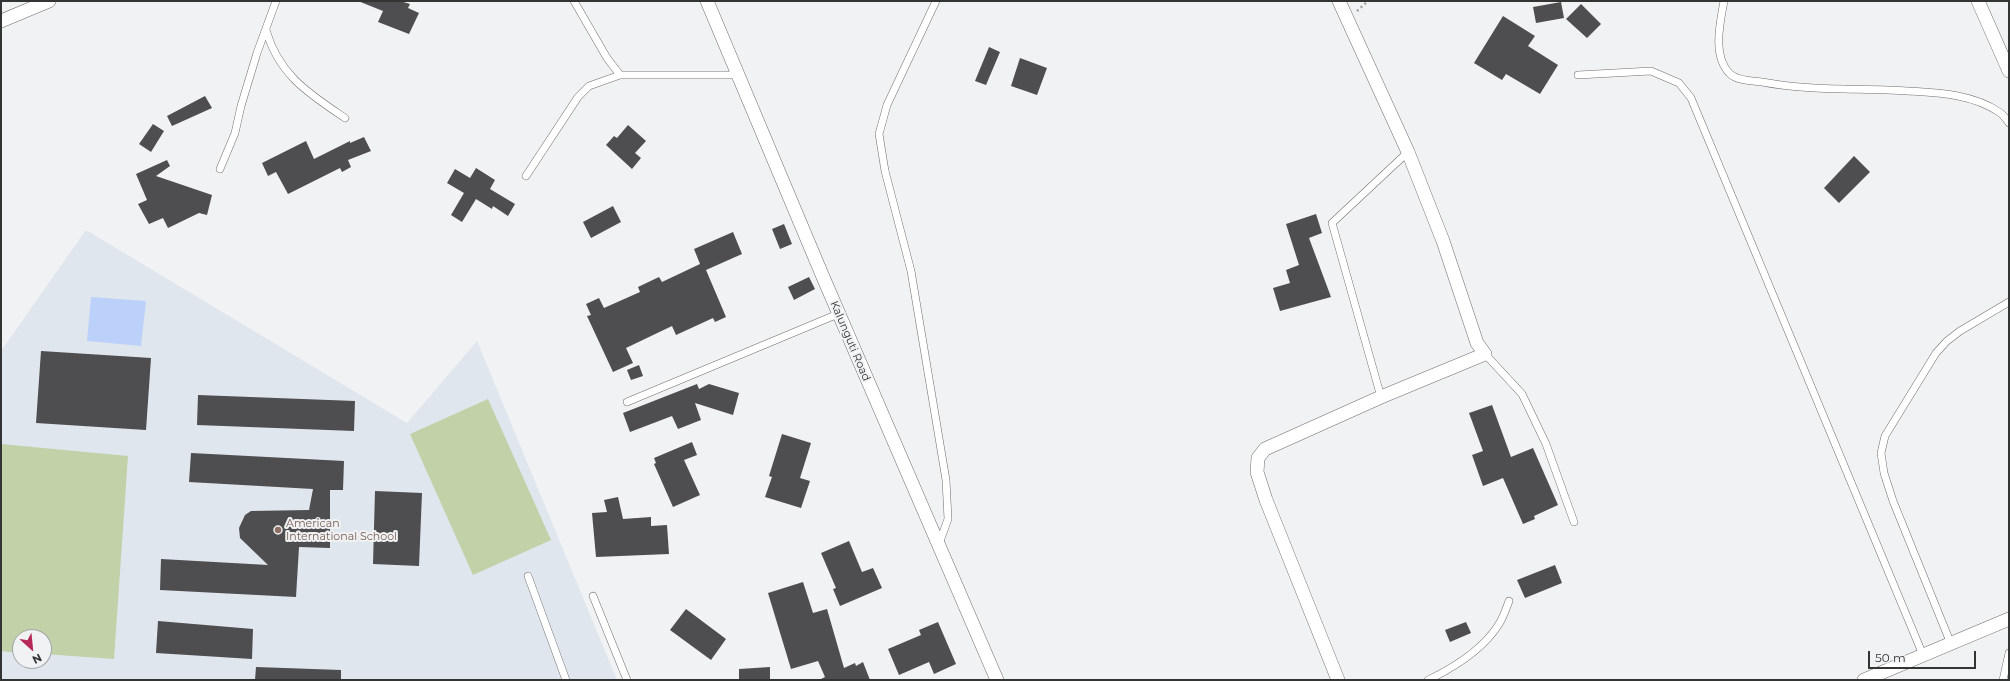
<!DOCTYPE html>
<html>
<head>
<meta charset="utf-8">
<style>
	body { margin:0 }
	#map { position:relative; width:2010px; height:681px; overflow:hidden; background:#f1f2f3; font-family:Montserrat,sans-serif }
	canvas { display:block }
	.frame { position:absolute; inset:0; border:2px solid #333434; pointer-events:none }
	.north { position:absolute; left:12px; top:629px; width:40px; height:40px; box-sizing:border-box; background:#f1f2f3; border:1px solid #a5a6a7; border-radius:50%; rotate:153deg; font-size:11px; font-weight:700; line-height:16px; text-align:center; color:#333434 }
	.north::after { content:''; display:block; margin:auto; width:14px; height:18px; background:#b72859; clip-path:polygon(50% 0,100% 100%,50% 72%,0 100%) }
	.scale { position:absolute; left:1868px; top:651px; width:108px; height:18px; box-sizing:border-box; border:2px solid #333434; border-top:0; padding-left:5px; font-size:12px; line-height:14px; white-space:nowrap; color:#333434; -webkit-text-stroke:3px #f1f2f3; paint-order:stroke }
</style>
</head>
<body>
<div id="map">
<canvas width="2010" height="681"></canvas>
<div class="frame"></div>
<div class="north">N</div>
<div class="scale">50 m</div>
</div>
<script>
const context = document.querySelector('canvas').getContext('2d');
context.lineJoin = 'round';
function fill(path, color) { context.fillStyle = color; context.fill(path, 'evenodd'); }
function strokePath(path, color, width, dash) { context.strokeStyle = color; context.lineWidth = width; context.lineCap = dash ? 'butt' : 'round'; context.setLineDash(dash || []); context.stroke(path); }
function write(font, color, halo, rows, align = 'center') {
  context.font = font + ' Montserrat,sans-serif'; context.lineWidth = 4; context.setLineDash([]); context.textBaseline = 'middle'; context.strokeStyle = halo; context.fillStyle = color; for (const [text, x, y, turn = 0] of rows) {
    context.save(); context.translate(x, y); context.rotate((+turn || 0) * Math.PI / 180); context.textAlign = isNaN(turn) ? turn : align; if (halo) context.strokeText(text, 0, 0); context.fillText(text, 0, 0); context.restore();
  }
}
fill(new Path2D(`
	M86,230L407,423L477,341L617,680H1V351ZM20,637H44V661H20Z`), '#e0e6ed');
fill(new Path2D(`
	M488,399L551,540L473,575L410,434Z
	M1,444L128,456L114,659L44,654V637H20V653L1,651Z`), '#c1d1a8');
fill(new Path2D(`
	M91,297L146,301L141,346L87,341Z`), '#bbd1fa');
fill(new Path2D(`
	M358,1H400L410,4L408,8L419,13L409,34L378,22L383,11Z
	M1561,2L1564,18L1536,23L1533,7Z
	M1581,4L1601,24L1587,38L1566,19Z
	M1503,16L1535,36L1528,46L1558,65L1540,94L1506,74L1502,80L1474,63Z
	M989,47L1000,52L986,85L975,81Z
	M1020,58L1047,68L1037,95L1011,86Z
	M205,96L212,108L172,126L167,116Z
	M153,124L164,131L151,152L139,144Z
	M628,125L646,141L635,153L641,158L632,169L606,145L614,136L617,138Z
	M364,137L371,151L348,160L351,167L342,172L340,168L288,194L276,172L268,176L262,163L306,141L314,159L350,141V143Z
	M1854,156L1870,172L1839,203L1824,188Z
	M167,160L170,166L156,176L212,195L207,215L199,213L168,228L163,218L149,224L138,204L147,200L136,174Z
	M476,168L495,180L490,189L515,204L508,216L493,206L492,209L476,199L462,222L451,215L464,193L447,183L455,169L470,178Z
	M613,206L621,222L591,238L583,222Z
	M1316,214L1322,233L1309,238L1331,297L1280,311L1273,288L1290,283L1286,270L1299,265L1286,224Z
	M784,224L792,244L780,249L772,229Z
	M733,232L742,254L706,270L726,317L715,322L713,318L676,335L672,326L626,348L633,363L613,372L587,316L591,315L586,304L599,298L604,308L640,292L638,287L659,277L662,282L700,264L694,249Z
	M809,277L815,289L794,300L788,287Z
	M41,351L151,358L146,430L36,423Z
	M639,365L643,376L631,380L627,370Z
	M697,384L699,389L709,384L739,393L733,415L695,403L701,420L678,429L672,416L630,432L623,413Z
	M198,395L355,401L354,431L197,425Z
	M1492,405L1511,457L1533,448L1558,505L1534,516L1535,519L1523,524L1503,478L1483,486L1472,455L1483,451L1469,413Z
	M782,434L811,443L800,478L810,481L801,508L765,497L772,477L769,476Z
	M692,442L697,455L684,460L700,495L673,507L654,464L656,463L654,458Z
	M191,453L344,461L343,490H330V548L299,547L296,597L160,590L161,559L268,565L240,538L239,528L245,515L251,511L309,510L313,489L189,482Z
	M375,491L422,493L419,566L373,564Z
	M618,497L623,519L651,517V526L667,525L669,554L596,557L592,513L607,512L604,500Z
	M849,541L862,572L873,568L882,588L840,606L833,589L836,588L821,553Z
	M1555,565L1562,583L1525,598L1517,580Z
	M803,582L813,613L827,609L844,668L855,663L856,666L863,662L870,680H819L825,677L818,661L791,669L768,593Z
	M686,609L726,639L711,660L670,630Z
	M158,621L253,629L252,659L156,653Z
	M938,622L956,664L934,674L929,662L899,675L888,649L921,635L919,630Z
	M1466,622L1471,633L1450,642L1445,630Z
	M256,667L341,670V680H255Z
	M770,667V680H739V669Z`), '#4e4d4f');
const lane = new Path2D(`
	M574,1L607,58L620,75
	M936,1L887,105L879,134L885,171L911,271L946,480L948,519L939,544
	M1724,1C1720,23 1712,56 1730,74C1738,81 1753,81 1762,82C1810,91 1859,88 1908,91C1939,93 1972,94 1999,112C2003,114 2006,119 2009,123
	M266,30C279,75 308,93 345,118
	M1578,75L1651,71L1679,83L1691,98L1923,655
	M220,169L235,133L241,106L257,53L276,1
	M526,176L578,97L589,86L620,75H739
	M1485,354L1522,394L1546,444L1574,522
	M1381,397L1332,223L1408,152
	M627,402L838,314
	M528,576L566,680
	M593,596L627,680
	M1951,644L1893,501L1884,473L1881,453L1885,436L1936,353L1947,341L1960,331L2009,302
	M1428,680C1455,667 1483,650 1499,624C1503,618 1506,609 1509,601
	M2003,680L2009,653`);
const street = new Path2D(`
	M707,1L823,277L997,680
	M1978,1L2009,71
	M1,21L49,1
	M1338,680L1266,500L1257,472L1258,458L1265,449L1381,397L1485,354L1477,343L1443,241L1408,152L1339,1
	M1864,680L2009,619`);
strokePath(lane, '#6d6e6f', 8);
strokePath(street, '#6d6e6f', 14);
strokePath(new Path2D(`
	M1357,11L1368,1`), '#a2a3a4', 2.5, [2, 3]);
strokePath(lane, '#fff', 7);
strokePath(street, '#fff', 13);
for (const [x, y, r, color] of [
	[278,530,4,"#8d6e63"]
]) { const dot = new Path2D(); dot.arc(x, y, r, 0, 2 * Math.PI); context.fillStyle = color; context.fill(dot); strokePath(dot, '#f1f2f3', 1.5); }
write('11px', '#333434', '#f1f2f3', [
	["Kalunguti Road",850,341,67]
]);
write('11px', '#785e54', '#f1f2f3', [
	["American",286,524],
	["International School",286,537]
], 'left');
</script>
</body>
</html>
